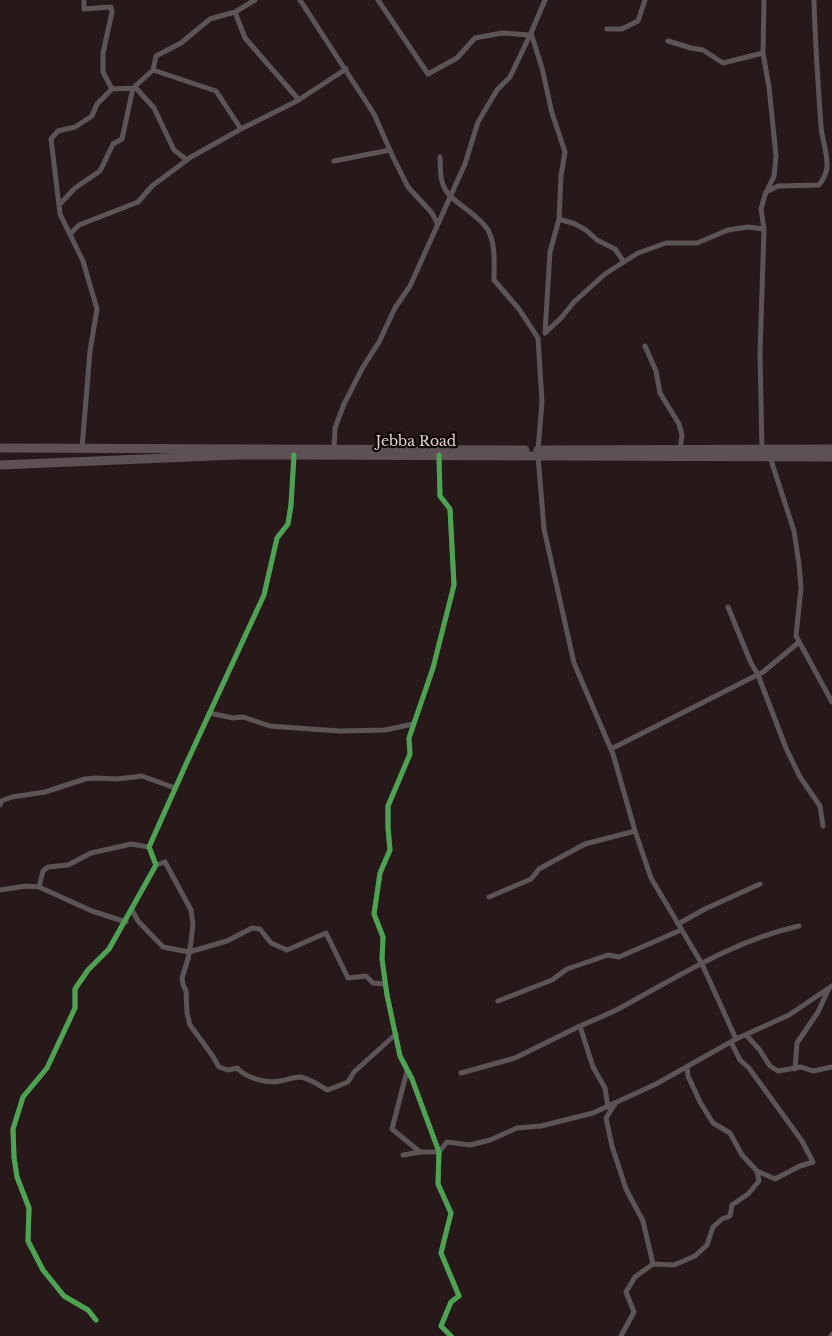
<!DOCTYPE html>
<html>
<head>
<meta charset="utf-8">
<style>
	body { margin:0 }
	canvas { display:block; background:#271819 }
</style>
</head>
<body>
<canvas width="832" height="1336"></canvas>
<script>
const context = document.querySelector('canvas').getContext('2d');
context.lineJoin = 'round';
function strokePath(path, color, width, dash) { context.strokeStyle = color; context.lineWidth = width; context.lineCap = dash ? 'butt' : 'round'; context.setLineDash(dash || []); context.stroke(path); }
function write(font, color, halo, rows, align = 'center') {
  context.font = font + ' "Libre Baskerville",serif'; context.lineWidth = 4.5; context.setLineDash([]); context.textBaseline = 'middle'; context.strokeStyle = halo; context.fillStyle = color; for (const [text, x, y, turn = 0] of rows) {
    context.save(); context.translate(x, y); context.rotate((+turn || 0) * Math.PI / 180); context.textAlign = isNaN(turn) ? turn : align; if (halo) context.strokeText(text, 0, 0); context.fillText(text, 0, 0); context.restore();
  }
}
strokePath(new Path2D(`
	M84,0V9L111,7L112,12L103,53V72L112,89L136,88L154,108L174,150L187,160
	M300,0L374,114L393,157L408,187L432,213L437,223
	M378,0L428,74L457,58L475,38L502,33L530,35
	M235,12L245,38L299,100
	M607,29H622L638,21L645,0
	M531,33L542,68L552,113L565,152L561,176L559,219L550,252L545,333
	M668,41L691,48L703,50L723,63L763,53
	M153,70L156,56L181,43L210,19L235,12L255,0
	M440,157C441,166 439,178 444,187C451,203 477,212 488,230C496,245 494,264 494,280L519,309L538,338L542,402L538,450
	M334,161L390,150
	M766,192L778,186L819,185C823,180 826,174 827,168C828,154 822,140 821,126C818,84 815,42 814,0
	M59,205L75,188L100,171L113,144L122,139L133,88L153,70L216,91L241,129
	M559,219L575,224L586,230L597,240L615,249L624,262
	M70,234L79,225L138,202L152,186L191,157L241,129L297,101L346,69
	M545,333L561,318L574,302L605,274L638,253L666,243H697L728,230L748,227L764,229
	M645,346L656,371L660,393L679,424L682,435L680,450
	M82,448L90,351L97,309L83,261L60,214L51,139L58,131L75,127L92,116L97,104L112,89
	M334,449L335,428L344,404L363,367L379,342L395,308L410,286L465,164L478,122L497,90L510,77L531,33L545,0
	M762,450L760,353L764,229L761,209L765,195L774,176L776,156L769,87L763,53L764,0
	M439,455L440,496L450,509L454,585L433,668L409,738L410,754L388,806V827L390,850L380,873L374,914L383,937L382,959L387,995L400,1056L412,1079L439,1152L438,1184L451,1213L441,1253L459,1296L451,1302L441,1326L451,1336
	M538,456L544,529L574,663L613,754L635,831L651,878L702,964L736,1039
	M770,457L794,531L799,564L801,588L796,636L832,702
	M728,607L751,663L758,675L786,748L800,777L820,806L823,826
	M209,713L233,718L243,717L270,726L310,729L341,731L385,730L413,724
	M611,749L763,672L798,643
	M0,805L1,801L12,797L45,792L85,779L95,778L117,779L142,776L175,788
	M156,865L165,862L191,910L193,924L191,942L188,959L182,978L183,984L186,991L187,1013L190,1025L212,1055L219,1067L228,1070L237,1068C247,1078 266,1084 280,1081C287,1080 293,1077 300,1077C310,1078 319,1086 328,1090L348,1082L354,1072L396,1034
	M39,887L43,871L48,867L68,865L91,853L118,847L131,844L149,847
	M0,890L26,886L39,887L92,911L126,922
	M489,897L531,879L539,869L585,844L635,831
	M132,910L138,921L163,947L189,952L227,941L252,928L260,929L271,943L287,950L326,933L348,978L366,976L373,983L385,984
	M678,924L705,909L760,884
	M498,1001L552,980L567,969L608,955L619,957L681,930
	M746,1035L759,1049L770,1066L778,1071L801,1067L813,1071L832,1067
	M731,1042L740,1060L749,1068L802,1141L813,1162L800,1166L775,1179L757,1171
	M795,1069L797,1043L818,1012L829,988
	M407,1071L392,1129L420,1152
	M461,1073L515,1058L580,1026
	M615,1104L606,1118L612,1146L626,1189L643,1221L653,1264L635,1277L626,1292L634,1312L621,1336
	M608,1107L605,1088L593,1067L580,1026C594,1020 609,1014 622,1007C679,976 735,940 799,926
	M403,1155L420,1152H439L447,1142L470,1145L490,1140L517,1128L541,1126L593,1113L656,1084L736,1039L789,1015L832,986
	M653,1264L674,1265L695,1256L707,1245L713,1227L722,1219L730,1216L732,1205L748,1194L759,1181L757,1171L742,1155L730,1133L713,1123L700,1102L688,1076L687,1067
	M96,1320L88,1310L64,1296L43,1270L28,1241L29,1208L17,1177L14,1157L13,1129L23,1097L47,1068L75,1008V989L88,970L109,949L156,865L149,847L187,762L264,595L277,538L288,524L291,505L294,455
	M831,1336L832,1334`), '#5d5457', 5);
strokePath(new Path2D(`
	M0,448L525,450
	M538,450L832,449
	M0,465L236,455H294L832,457`), '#5e5154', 9);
strokePath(new Path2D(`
	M439,455L440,496L450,509L454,585L433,668L409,738L410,754L388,806V827L390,850L380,873L374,914L383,937L382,959L387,995L400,1056L412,1079L439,1152L438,1184L451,1213L441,1253L459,1296L451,1302L441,1326L451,1336
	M96,1320L88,1310L64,1296L43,1270L28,1241L29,1208L17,1177L14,1157L13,1129L23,1097L47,1068L75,1008V989L88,970L109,949L156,865L149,847L187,762L264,595L277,538L288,524L291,505L294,455`), '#4ca352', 5);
write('14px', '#e5d2d1', '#0d0404', [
	["Jebba Road",416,442]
]);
</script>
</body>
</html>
